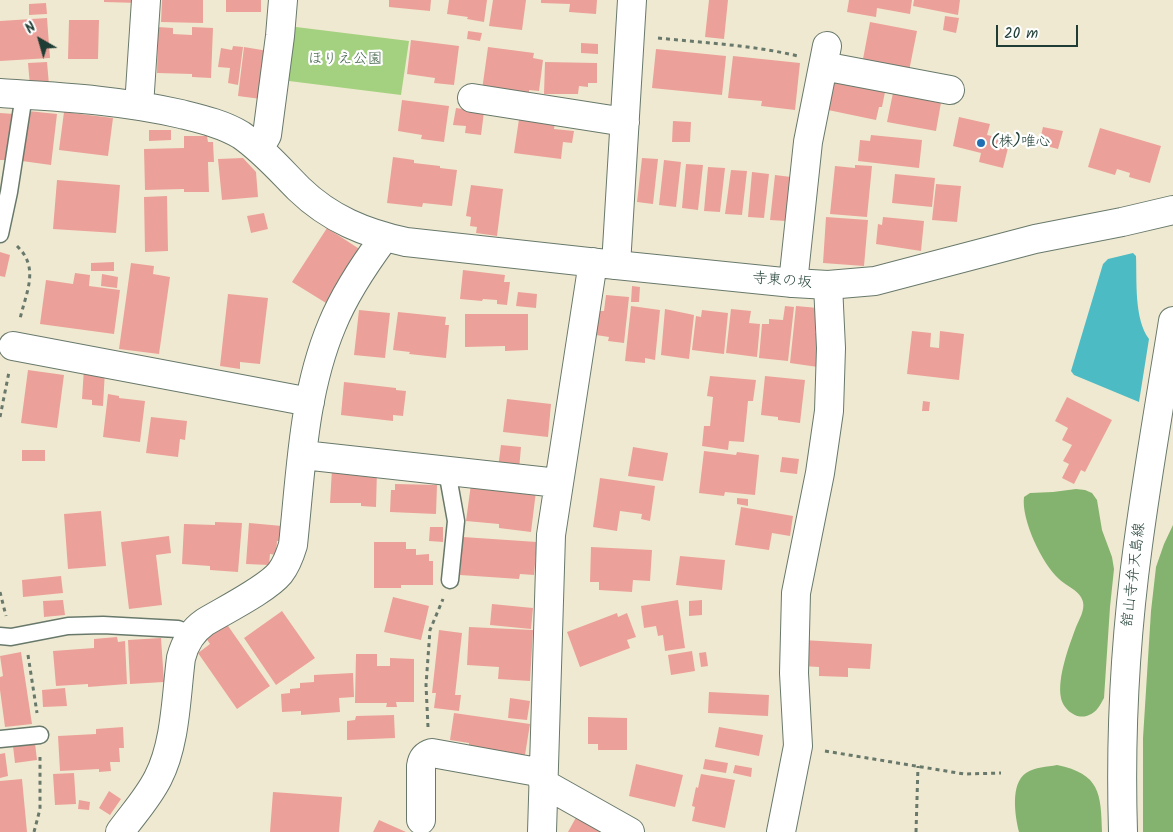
<!DOCTYPE html>
<html>
<head>
<meta charset="utf-8">
<style>
	body { margin:0 }
	#map { position:relative; width:1173px; height:832px; overflow:hidden; background:#f0e9d1; font-family:Kalam,sans-serif }
	canvas { display:block }
	.north { position:absolute; left:15px; top:15px; width:50px; height:50px; -webkit-text-stroke:4px #fff; paint-order:stroke; rotate:322deg; font-size:14px; font-weight:700; line-height:20px; text-align:center; color:#1f3d34 }
	.north::after { content:''; display:block; margin:auto; width:18px; height:22px; background:#1f3d34; clip-path:polygon(50% 0,100% 100%,50% 72%,0 100%) }
	.scale { position:absolute; left:996px; top:25px; width:82px; height:22px; box-sizing:border-box; border:2px solid #1f3d34; border-top:0; padding-left:6px; font-size:15px; line-height:18px; white-space:nowrap; color:#1f3d34; -webkit-text-stroke:4px #fff; paint-order:stroke }
</style>
</head>
<body>
<div id="map">
<canvas width="1173" height="832"></canvas>
<div class="north">N</div>
<div class="scale">20 m</div>
</div>
<script>
const context = document.querySelector('canvas').getContext('2d');
context.lineJoin = 'round';
function fill(path, color) { context.fillStyle = color; context.fill(path, 'evenodd'); }
function strokePath(path, color, width, dash) { context.strokeStyle = color; context.lineWidth = width; context.lineCap = dash ? 'butt' : 'round'; context.setLineDash(dash || []); context.stroke(path); }
function write(font, color, halo, rows, align = 'center') {
  context.font = font + ' Kalam,"Klee One",sans-serif'; context.lineWidth = 4.5; context.setLineDash([]); context.textBaseline = 'middle'; context.strokeStyle = halo; context.fillStyle = color; for (const [text, x, y, turn = 0] of rows) {
    context.save(); context.translate(x, y); context.rotate((+turn || 0) * Math.PI / 180); context.textAlign = isNaN(turn) ? turn : align; if (halo) context.strokeText(text, 0, 0); context.fillText(text, 0, 0); context.restore();
  }
}
fill(new Path2D(`
	M288,26L409,41L401,95L281,80Z`), '#a4d17f');
fill(new Path2D(`
	M1076,489L1085,490L1092,493L1097,500L1102,530L1112,557L1114,569L1110,607L1104,698C1100,705 1097,712 1089,715C1077,721 1063,709 1061,698C1057,678 1069,646 1076,627C1079,620 1085,610 1083,602C1081,591 1066,586 1059,579C1042,564 1021,519 1024,497L1030,493L1053,492Z
	M1173,525V832H1143V738L1151,611L1156,567L1164,544Z
	M1057,765C1100,774 1101,793 1102,832H1019C1015,816 1010,784 1026,773C1035,767 1047,767 1057,765Z`), '#83b36e');
fill(new Path2D(`
	M1133,253L1136,256C1137,281 1134,319 1149,339L1139,402L1074,375L1071,371L1103,264L1108,259Z`), '#4cbbc3');
fill(new Path2D(`
	M104,0H139V3L104,2Z
	M162,0H203V23L161,22Z
	M226,0H261V12H226Z
	M389,0H431L430,11L389,7Z
	M449,0H487L484,22L467,19L468,17L447,14Z
	M493,0H526L522,30L489,26Z
	M541,0H597L596,14L569,12L570,4L541,3Z
	M709,0H728L724,39L705,37Z
	M849,0H912L910,14L877,8L876,17L847,12Z
	M914,0H960L958,15L913,6Z
	M46,3L47,14L29,15V4Z
	M945,16L959,18L956,33L943,30Z
	M47,18L50,58L0,61V21Z
	M69,20H99L98,59H68Z
	M870,22L917,31L909,71L888,67V64L863,59Z
	M158,27L173,28V34L192,35V27L213,28L211,78L192,77V74L157,73Z
	M468,31L482,33L480,41L467,39Z
	M411,40L459,46L454,85L434,83L435,78L407,74Z
	M581,43L598,44V54L581,53Z
	M233,46L243,47L238,85L228,83L230,68L218,67L221,48L232,50Z
	M244,47L268,51L261,99L238,96Z
	M488,47L534,53L533,58L543,60L539,91L529,90V96L482,90Z
	M656,49L726,56L722,95L652,88Z
	M733,56L800,63L795,110L761,106L762,101L728,98Z
	M47,62L49,85L30,86L28,63Z
	M545,62L597,63V83H588V87L579,86L578,94H544Z
	M834,77L886,87L882,107H879L876,120L828,110Z
	M894,88L942,97L936,131L887,122Z
	M402,100L449,106L444,142L421,139L422,135L398,131Z
	M456,108L484,112L481,135L465,133L466,126L453,125Z
	M28,111L57,114L51,165L22,161Z
	M64,112L113,118L108,156L59,150Z
	M0,113L14,114L11,160H0Z
	M959,117L990,124L987,135L1010,140L1003,168L979,162L981,153L953,146Z
	M519,119L555,123L554,129L574,131L572,143L563,142L561,159L514,153Z
	M673,121L691,122L690,142H672Z
	M1043,127L1063,131L1058,149L1039,144Z
	M1100,128L1161,146L1150,183L1129,177L1130,173L1117,169L1115,175L1088,167Z
	M149,130H171V140L149,141Z
	M871,135L922,140L919,168L858,161L860,140L870,141Z
	M184,136H207L208,142H213L214,162H208L209,192H184V189L145,190L144,149L184,148Z
	M393,157L414,160V163L440,166V168L457,170L452,206L423,203L422,207L387,203Z
	M243,158L256,172L258,197L222,200L218,159Z
	M642,158L658,159L653,204L637,202Z
	M664,160L681,162L676,207L659,205Z
	M686,164L703,165L698,210L682,208Z
	M855,165L872,166L867,217L830,214L835,166L855,168Z
	M708,167L725,168L720,212L704,211Z
	M731,170L747,171L742,215L725,214Z
	M752,172L769,174L764,218L748,217Z
	M895,174L935,178L932,207L892,203Z
	M775,175L791,177L786,221L770,220Z
	M57,180L120,185L116,233L53,229Z
	M936,184L961,186L957,222L932,220Z
	M471,185L503,189L497,236L476,233L477,227L470,226L471,217L466,216Z
	M167,196L168,251L145,252L144,197Z
	M264,213L268,229L251,233L247,216Z
	M826,217L868,220L864,266L823,263Z
	M883,217L924,221L921,251L876,244L878,224L882,225Z
	M327,228L361,250L326,303L292,282Z
	M0,252L10,255L5,277L0,276Z
	M114,262V271H91V263Z
	M131,263L154,266L153,274L170,277L159,354L119,349Z
	M463,270L505,275L504,282H510L507,305L497,304V300L483,299L482,301L460,299Z
	M75,273L90,275L89,286L120,290L114,334L40,324L46,280L73,284Z
	M102,274L118,277L117,288L101,286Z
	M632,286L640,287L639,302H631Z
	M518,292L537,294L536,308L516,306Z
	M228,294L268,298L260,364L240,362V369L220,366Z
	M606,295L629,297L624,343L608,341L609,337L596,335L599,311H604Z
	M631,306L660,310L655,360L645,358V363L625,361Z
	M785,306L794,307L788,361L759,358L762,324H769V319L783,320Z
	M796,306L818,308L815,333L822,334L818,367L790,363Z
	M665,309L694,315L689,359L661,355Z
	M731,309L751,311L749,323L760,324L757,357L726,353Z
	M359,310L390,313L385,358L354,355Z
	M702,310L728,313L724,354L692,350L696,316L701,317Z
	M398,312L446,317L445,325H449L446,358L409,354L410,352L393,350Z
	M465,314H528V350L505,351V346L465,347Z
	M912,331L931,333L930,347L939,348L940,331L964,334L959,380L907,374Z
	M84,368L105,370L103,406L92,405V400L82,399Z
	M28,370L64,375L57,428L21,423Z
	M710,376L756,380L753,401H748L744,442L729,441L728,450L702,446L704,426H710L713,397L707,396Z
	M765,376L805,380L800,423L778,420V417L761,415Z
	M344,382L396,388V390L406,391L403,416L393,415V421L341,415Z
	M108,394L119,396V398L145,401L140,442L103,437Z
	M1067,397L1112,420L1085,472L1081,470L1074,484L1062,478L1069,464L1063,461L1072,445L1062,440L1068,428L1055,421Z
	M507,399L551,404L548,437L503,432Z
	M923,401L930,402L929,411H922Z
	M151,417L187,421L185,440L180,439L178,457L146,453Z
	M501,445L521,447L519,470L498,468Z
	M633,447L668,453L663,481L628,476Z
	M22,450H45V461H22Z
	M704,451L736,455L737,452L759,455L755,495L725,492L724,496L699,493Z
	M782,457L799,459L797,474L780,472Z
	M332,469L377,470L376,507L361,506V503H330Z
	M600,478L655,486L650,521L641,519L642,514L620,511L617,531L593,527Z
	M395,484L437,485L436,514L390,512L391,490H395Z
	M471,484L536,491L531,532L499,528V524L466,521Z
	M737,498L748,499V506L737,504Z
	M741,507L793,516L790,536L772,533L769,550L735,545Z
	M101,511L106,566L68,569L64,514Z
	M215,522L242,523L238,572L210,570V566L182,564L184,524L215,525Z
	M249,523L282,526L281,541H277L276,555L270,554L269,565L246,564Z
	M430,527H443V542L429,541Z
	M169,536L171,553L156,555L162,605L129,609L121,542Z
	M463,537L537,542L534,575L520,574L519,579L460,575Z
	M374,542H406V549H416V555L429,554V561H433V585H401V588H374Z
	M591,547L652,550L650,581L633,580L632,592L599,590V582H590Z
	M680,556L725,560L722,590L676,585Z
	M61,576L63,593L23,597L22,580Z
	M393,597L429,606L421,640L384,632Z
	M63,600L65,615L44,617L43,601Z
	M678,600L685,648L665,651L663,635L658,636L656,626L644,628L641,606Z
	M702,600V615L689,616V601Z
	M492,604L533,608L531,629L490,625Z
	M282,611L315,658L276,685L244,638Z
	M617,613L618,617L627,613L636,637L627,640L630,648L580,667L567,632Z
	M226,623L270,686L237,709L198,653L210,644L206,638Z
	M469,627L533,630L530,681L498,679L499,667L467,665Z
	M439,630L462,633L455,695H461L459,711L434,708L436,693H432Z
	M117,637L118,642L125,641L127,684L88,687V684L56,686L53,651L94,648V639Z
	M161,638L164,682L130,684L128,640Z
	M803,640L872,644L870,669L848,668V677L819,676V667L802,666Z
	M692,651L695,671L671,675L668,655Z
	M21,652L32,724L5,727L0,690V677L3,676L0,656Z
	M706,652L708,666L701,667L699,653Z
	M356,654H377V666H390V658L414,659V702H396L397,707H386L387,703H355Z
	M353,673L354,697L339,698L340,712L301,715V711L282,712L281,694L290,693V689L300,688V683L314,682V675Z
	M65,688L67,706L43,707L42,690Z
	M709,692L769,695L768,716L708,713Z
	M510,698L530,701L527,720L508,718Z
	M454,713L530,724L525,755L469,747V743L450,740Z
	M394,715L395,738L347,740V721L355,720L356,716Z
	M588,717L627,718V750H598V744H588Z
	M123,727L124,748H119L120,762H110L111,771L99,772V769L60,771L58,736L96,734V729Z
	M719,727L763,735L759,756L715,747Z
	M35,743L37,760L15,763L13,746Z
	M5,753L8,776L0,778V754Z
	M705,759L728,763L726,773L703,769Z
	M636,764L683,775L675,807L629,796Z
	M735,765L752,768L751,777L733,773Z
	M74,773L76,804L55,805L53,774Z
	M701,774L735,780L725,828L692,821L695,807L692,806L696,787L698,788Z
	M22,779L27,832H0V781Z
	M109,791L121,799L110,815L99,808Z
	M273,792L342,797L339,832H270Z
	M79,800L90,802L89,810L78,809Z
	M579,812L615,832H568Z
	M379,820L406,832H373Z`), '#eba199');
const service = new Path2D(`
	M0,234L9,192L24,95
	M447,471L456,521L450,580
	M0,636L11,637L68,626L103,625L178,629L191,634
	M0,739L40,735`);
const minor = new Path2D(`
	M823,66L950,90
	M0,93C60,97 121,100 181,114C201,119 223,124 241,135C263,150 281,171 299,189C330,219 365,233 406,242L616,265L632,0
	M472,98L625,122
	M139,106L146,0
	M259,149L267,135L280,36L283,0
	M793,283L808,142L827,46
	M13,346L310,402
	M303,455L558,483
	M543,783L630,832
	M421,820V766C422,759 425,755 432,753L543,773
	M120,832C133,814 148,798 158,778C176,743 176,696 181,658C185,642 192,631 205,622C225,610 267,589 280,573C287,564 290,555 293,545C301,471 303,394 332,325C345,293 364,265 384,238
	M542,832L551,535L593,262
	M781,832L798,746L794,673L796,593L820,473L829,411L831,348L828,285`);
const tertiary = new Path2D(`
	M616,265L793,283L828,285L875,281L1035,239L1122,222L1173,210`);
const secondary = new Path2D(`
	M1123,832C1120,736 1125,640 1138,545C1148,470 1161,396 1173,321`);
strokePath(service, '#68796b', 19);
strokePath(minor, '#68796b', 30);
strokePath(tertiary, '#68796b', 30);
strokePath(secondary, '#68796b', 30);
strokePath(new Path2D(`
	M658,38C705,43 752,45 798,56
	M17,246C40,268 26,292 20,319
	M0,417L9,372
	M0,592L6,616
	M28,655L37,713
	M428,727L426,685L430,630L443,599
	M825,751L964,774L1001,773
	M34,832L40,809V757
	M916,832L918,766`), '#68796b', 3, [4, 4]);
strokePath(service, '#fff', 16);
strokePath(minor, '#fff', 28);
strokePath(tertiary, '#fff', 28);
strokePath(secondary, '#fff', 28);
for (const [x, y, r, color] of [
	[981,143,5,"#1f6fb2"]
]) { const dot = new Path2D(); dot.arc(x, y, r, 0, 2 * Math.PI); context.fillStyle = color; context.fill(dot); strokePath(dot, '#fff', 2); }
write('15px', '#406247', '#fff', [
	["ほりえ公園",345,60]
]);
write('15px', '#1f3d34', '#fff', [
	["(株)唯心",991,143]
], 'left');
write('15px', '#1f3d34', '#fff', [
	["寺東の坂",782,282,5],
	["舘山寺弁天島線",1135,575,-83]
]);
</script>
</body>
</html>
